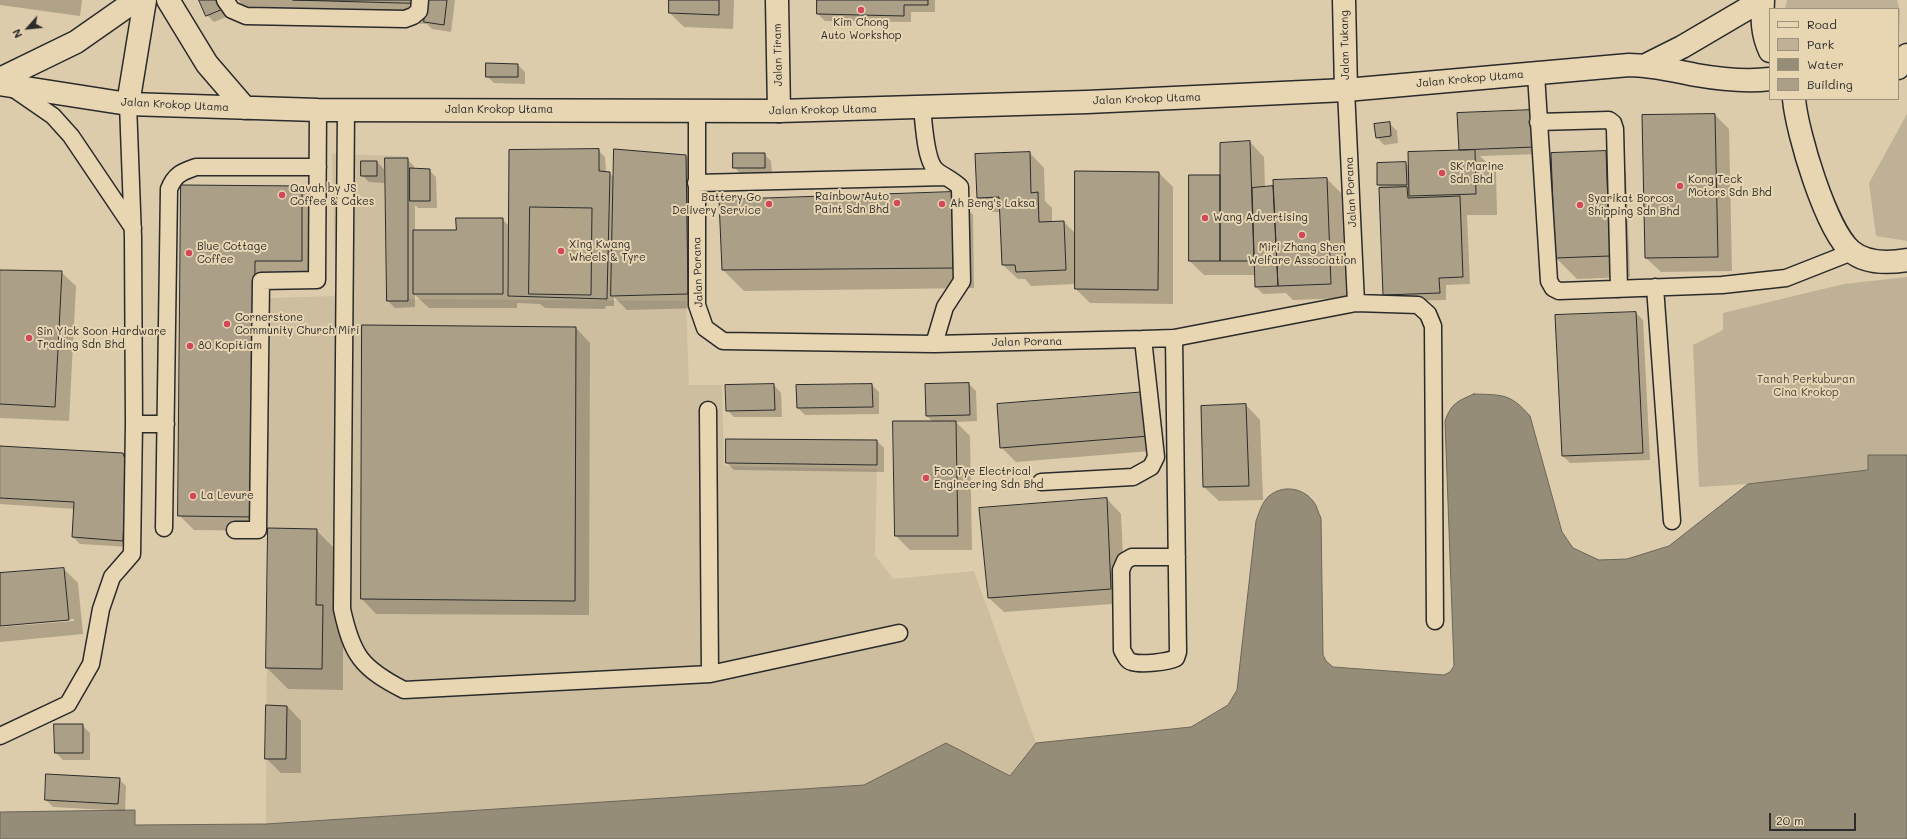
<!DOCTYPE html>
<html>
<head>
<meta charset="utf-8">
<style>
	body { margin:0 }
	#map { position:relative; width:1907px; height:839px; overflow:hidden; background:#ddccab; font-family:Mali,sans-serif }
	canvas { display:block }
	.legend { position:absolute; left:1769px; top:8px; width:130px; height:92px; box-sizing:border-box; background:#e8d6b3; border:1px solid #9c927d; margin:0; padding:5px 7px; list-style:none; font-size:12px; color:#2b2b2b }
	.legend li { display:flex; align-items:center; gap:8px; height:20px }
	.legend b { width:20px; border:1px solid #9c927d }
	.north { position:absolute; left:8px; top:8px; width:40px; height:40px; -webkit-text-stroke:3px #e8d6b3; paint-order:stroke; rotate:243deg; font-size:11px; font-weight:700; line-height:16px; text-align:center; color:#2b2b2b }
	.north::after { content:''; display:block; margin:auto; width:14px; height:18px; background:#2b2b2b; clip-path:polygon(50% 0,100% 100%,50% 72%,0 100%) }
	.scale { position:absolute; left:1769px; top:813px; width:87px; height:18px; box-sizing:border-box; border:2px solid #2b2b2b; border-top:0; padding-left:5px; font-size:12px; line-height:14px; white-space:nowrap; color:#2b2b2b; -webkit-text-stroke:3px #e8d6b3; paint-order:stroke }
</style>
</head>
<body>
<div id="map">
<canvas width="1907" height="839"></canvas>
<ul class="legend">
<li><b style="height:5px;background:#e8d6b3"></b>Road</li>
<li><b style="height:11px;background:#bfb195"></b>Park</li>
<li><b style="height:11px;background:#968d78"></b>Water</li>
<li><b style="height:11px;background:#ab9f87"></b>Building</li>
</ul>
<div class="north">N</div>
<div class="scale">20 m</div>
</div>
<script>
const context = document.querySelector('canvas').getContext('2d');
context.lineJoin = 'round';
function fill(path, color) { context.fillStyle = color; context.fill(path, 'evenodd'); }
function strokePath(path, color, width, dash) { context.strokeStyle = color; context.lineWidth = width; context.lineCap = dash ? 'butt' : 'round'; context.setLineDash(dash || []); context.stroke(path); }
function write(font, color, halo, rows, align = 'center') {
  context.font = font + ' Mali,sans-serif'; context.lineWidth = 4; context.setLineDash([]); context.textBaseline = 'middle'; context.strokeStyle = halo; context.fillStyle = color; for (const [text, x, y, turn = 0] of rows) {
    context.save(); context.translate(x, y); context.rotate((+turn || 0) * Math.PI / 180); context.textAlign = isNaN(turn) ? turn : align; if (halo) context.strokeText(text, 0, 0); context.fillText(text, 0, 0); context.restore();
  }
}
fill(new Path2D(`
	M332,154L408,156L409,299L686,301L689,385H722L724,466L877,469L875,555L893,579L974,571L1036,743L1010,776L946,743L864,785L266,824L268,298L336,296Z`), '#cebea0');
fill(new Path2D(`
	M1787,0H1897L1900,11L1899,32L1898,35V9H1785Z
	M1907,114V241L1876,236L1869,183Z
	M1907,277V455H1868V470L1748,484L1699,487L1693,345L1723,330V313L1844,284Z`), '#bfb195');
const water = new Path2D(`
	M1474,394C1502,395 1510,393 1530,416L1562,532L1573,548L1599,560L1627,559L1669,546L1748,484L1868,470V455H1907V839H0V812L135,810V825L266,824L864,785L946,743L1010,776L1036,743L1191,727L1228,705L1237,690L1256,521C1259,513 1262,502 1269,496C1282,485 1302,487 1313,501C1317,505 1318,513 1321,518L1323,655L1326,661L1333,667L1444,675L1450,672L1454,666L1445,421C1451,404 1457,401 1474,394Z`);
fill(water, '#968d78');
strokePath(water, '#6b6659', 1);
fill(new Path2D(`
	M0,0H82L80,16L0,5Z
	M222,0L229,16L214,22L207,15Z
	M238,0H455L451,32L432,29L427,24L257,19Z
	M670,0H734L733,29L684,27L670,13Z
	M818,0H935V12H911V22L825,21L818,14Z
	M518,65L525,72V84L494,83L487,76Z
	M1532,111L1541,154L1480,156L1496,172L1497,215H1467L1470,284L1446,285V300L1391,301L1384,294L1382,189L1378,185V164L1405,163L1410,167L1462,151L1460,150Z
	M1715,115L1729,129L1732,271L1661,272L1646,258Z
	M1390,124L1397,131L1398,143L1384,145L1377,137Z
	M1250,142L1264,157L1265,187L1327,179L1341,193L1346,298L1293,300L1286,293L1263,294L1256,287V275H1204L1190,261L1221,176Z
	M598,150L605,157L606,172L609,173L615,178V150L686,156L701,170L702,308L627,310L614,297V306H606L605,309L545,308L540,304L517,303V308H429L415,295V307L395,308L388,301L407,159L414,166V169L429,170L436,177L437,208H418L415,205V231H457L502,219L509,226Z
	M1605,152L1626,173L1630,277L1577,279L1556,258L1552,154Z
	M1030,153L1044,168L1045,201L1052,208V223L1064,222L1076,234L1159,173L1173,187V304L1090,303L1076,289V284L1031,286L1025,279H1018L1003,265L1001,212H992L977,197Z
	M764,154L771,161L772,174H741L734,167Z
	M377,162L384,169V183L369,182L362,175Z
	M182,186L302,187L316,202V275H269L267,529L316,530L337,551L343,628V690L288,689L267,668L269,531L194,530L179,515Z
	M952,193L973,215L974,288L744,291L723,270L720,201Z
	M0,271L61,272L76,286L69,421L0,418Z
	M1636,313L1643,320L1650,460L1570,463L1563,456Z
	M363,326L576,328L590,343L589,615L376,614L362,599Z
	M969,384L976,391L977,421L956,422L970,436L972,550H910L896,536L933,422L927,416Z
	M774,385L781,393L782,417H734L727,410L726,386Z
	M872,385L879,392V414L805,415L798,408Z
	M1145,393L1160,408L1163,450L1016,462L1001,447Z
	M1246,405L1260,420L1263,500L1219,501L1204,487Z
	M877,441L884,448V472L734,470L727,463Z
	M0,447L122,454L130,461V547L80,544L73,537L75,509L0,504Z
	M1107,499L1121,514L1125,603L1004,612L989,598Z
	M64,569L78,583L83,634L0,642V627L74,621V619L0,625V574Z
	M287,706L301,721V773H281L266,758Z
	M82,725L90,733V760H63L56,753Z
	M119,779L126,786L125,811L53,807L46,800Z`), '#0003');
const building = new Path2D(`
	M199,0H219L223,9L206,16Z
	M293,0H415V3Z
	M427,0H447L444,25L424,22Z
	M669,0H719V15L669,13Z
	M817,0H928V5H904V16L817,14Z
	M486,63L518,64V77H486Z
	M1532,110L1534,147L1459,150L1457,113Z
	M1715,114L1718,257L1645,258L1642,115Z
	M1390,122L1391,136L1376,138L1374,124Z
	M1250,141L1254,261H1220V143Z
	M599,149V171L610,172L607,299L508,296L509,150Z
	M614,149L686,155L688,294L611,296Z
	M1475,150L1476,194L1409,196L1408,152Z
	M1606,151L1610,256L1555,258L1551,153Z
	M1030,152L1031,193L1038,192L1039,222L1064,221L1066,270L1016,272L1015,265H1002L999,197L977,198L975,154Z
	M733,153H765V168H733Z
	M385,158H408V301H387Z
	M361,161H377V176H361Z
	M1406,162L1407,185H1377V163Z
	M410,168L430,169V201H410Z
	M1075,171L1159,172L1158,290L1075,289Z
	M1189,175H1220V261H1189Z
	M1327,178L1331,284L1278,286L1273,180Z
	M181,185L302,186V261H255L253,517L178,516Z
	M1273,186L1278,286L1255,287L1252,188Z
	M1407,187L1408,198L1460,196L1463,277L1439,278L1440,293L1383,295L1379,188Z
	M952,192L953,268L722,270L719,200Z
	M530,207L592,208L591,295L529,294Z
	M456,218H503V294H413V230H456Z
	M0,270L62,271L55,407L0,404Z
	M1636,312L1643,453L1562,456L1555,315Z
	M362,325L576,327L575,601L361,599Z
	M969,383L970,415L926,416L925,384Z
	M774,384L775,410L726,411L725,385Z
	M872,384L873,407L797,408L796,385Z
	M1146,392L1149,436L1000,448L997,404Z
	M1246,404L1249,486L1203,487L1201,406Z
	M893,421H956L958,536H895Z
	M726,439L877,440V465L726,463Z
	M0,446L123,453L127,466L123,541L72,537L74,502L0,498Z
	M1107,498L1111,589L988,598L979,508Z
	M268,528L317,529L316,605H323L322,669L266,668Z
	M64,568L69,620L0,626V573Z
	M266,705L287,706L286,759H265Z
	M54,724H83V753H55Z
	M46,774L120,778L118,804L45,800Z`);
fill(building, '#ab9f87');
strokePath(building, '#2b2b2b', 1);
const service = new Path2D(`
	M225,0L232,10L246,16L405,19L413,16L419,11L420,0
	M1536,74L1549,281L1553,288L1559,291L1722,285L1786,278L1852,252
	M11,87L53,116L71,136L133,228
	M922,108C924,123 925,162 937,171C945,177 953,180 960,187L962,281L945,307L934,344
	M346,110L342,609C352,655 361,668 404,690L710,674L708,410
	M697,110V305L705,328L723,341L934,344L1143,339L1174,338L1356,303L1346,90
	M1538,122L1609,120L1613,123L1615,129L1619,289
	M696,183L946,177
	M1655,287L1672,521
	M1356,303L1418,305L1428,314L1433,326L1435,621
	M1174,338L1178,652L1176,658C1168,662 1141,665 1132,662C1127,661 1125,655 1122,650L1121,570L1125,561L1132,557H1177
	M134,424H166
	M1041,482L1133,477L1151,467L1156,457L1143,339
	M164,528L169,189C175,174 182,172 196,167H318
	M235,530H258L261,281L317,280L318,110
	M710,674L899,633
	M0,736L68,704L91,664L101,609L112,577L132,554L134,424L133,237L128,104`);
const minor = new Path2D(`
	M777,0L779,111
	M1344,0L1346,90
	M128,104L145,0`);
const tertiary = new Path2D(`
	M168,0L207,64L245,108
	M1763,0C1762,19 1762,34 1770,51
	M1646,65L1682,47L1762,0
	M1898,68L1907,55
	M0,79L76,42L136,0
	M0,84L128,104L318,110L779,111L1087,102L1346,90L1629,65C1652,65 1674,71 1696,75C1719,79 1747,82 1770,79
	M1794,99C1797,133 1826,230 1851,251C1866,264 1889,263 1907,260`);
strokePath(service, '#2b2b2b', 19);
strokePath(minor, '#2b2b2b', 25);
strokePath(tertiary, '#2b2b2b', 25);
strokePath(service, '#e8d6b3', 16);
strokePath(minor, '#e8d6b3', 22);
strokePath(tertiary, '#e8d6b3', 22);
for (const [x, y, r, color] of [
	[861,10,4,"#d1495b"],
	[1442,173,4,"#d1495b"],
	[1680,186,4,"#d1495b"],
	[282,195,4,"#d1495b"],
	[897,203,4,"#d1495b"],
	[769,204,4,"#d1495b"],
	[942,204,4,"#d1495b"],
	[1580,205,4,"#d1495b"],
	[1205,218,4,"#d1495b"],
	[1302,235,4,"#d1495b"],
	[561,251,4,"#d1495b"],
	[189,253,4,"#d1495b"],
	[227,324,4,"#d1495b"],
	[29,338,4,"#d1495b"],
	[190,346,4,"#d1495b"],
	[926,478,4,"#d1495b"],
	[193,496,4,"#d1495b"]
]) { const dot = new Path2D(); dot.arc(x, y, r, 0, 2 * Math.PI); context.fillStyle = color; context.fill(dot); strokePath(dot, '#e8d6b3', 1.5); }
write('11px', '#2b2b2b', '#e8d6b3', [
	["Kim Chong",861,23,"center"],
	["Auto Workshop",861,36,"center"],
	["SK Marine",1450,167],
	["Sdn Bhd",1450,180],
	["Kong Teck",1688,180],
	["Motors Sdn Bhd",1688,193],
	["Qavah by JS",290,189],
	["Coffee & Cakes",290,202],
	["Rainbow Auto",889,197,"right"],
	["Paint Sdn Bhd",889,210,"right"],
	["Battery Go",761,198,"right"],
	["Delivery Service",761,211,"right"],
	["Syarikat Borcos",1588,199],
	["Shipping Sdn Bhd",1588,212],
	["Ah Beng's Laksa",950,204],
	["Wang Advertising",1213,218],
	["Xing Kwang",569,245],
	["Wheels & Tyre",569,258],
	["Blue Cottage",197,247],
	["Coffee",197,260],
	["Miri Zhang Shen",1302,248,"center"],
	["Welfare Association",1302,261,"center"],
	["Cornerstone",235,318],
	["Community Church Miri",235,331],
	["Sin Yick Soon Hardware",37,332],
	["Trading Sdn Bhd",37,345],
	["80 Kopitiam",198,346],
	["Foo Tye Electrical",934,472],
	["Engineering Sdn Bhd",934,485],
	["La Levure",201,496]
], 'left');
write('11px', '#2b2b2b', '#e8d6b3', [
	["Jalan Tukang",1345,45,-91],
	["Jalan Tiram",778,55,-91],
	["Jalan Krokop Utama",1470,79,-5],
	["Jalan Krokop Utama",1147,99,-2],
	["Jalan Krokop Utama",175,105,3],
	["Jalan Krokop Utama",499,110],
	["Jalan Krokop Utama",823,110,-1],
	["Jalan Porana",1351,192,-93],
	["Jalan Porana",698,272,-92],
	["Jalan Porana",1027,342,-1]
]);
write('11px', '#494640', '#e8d6b3', [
	["Tanah Perkuburan",1806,380],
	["Cina Krokop",1806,393]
]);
</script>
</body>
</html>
